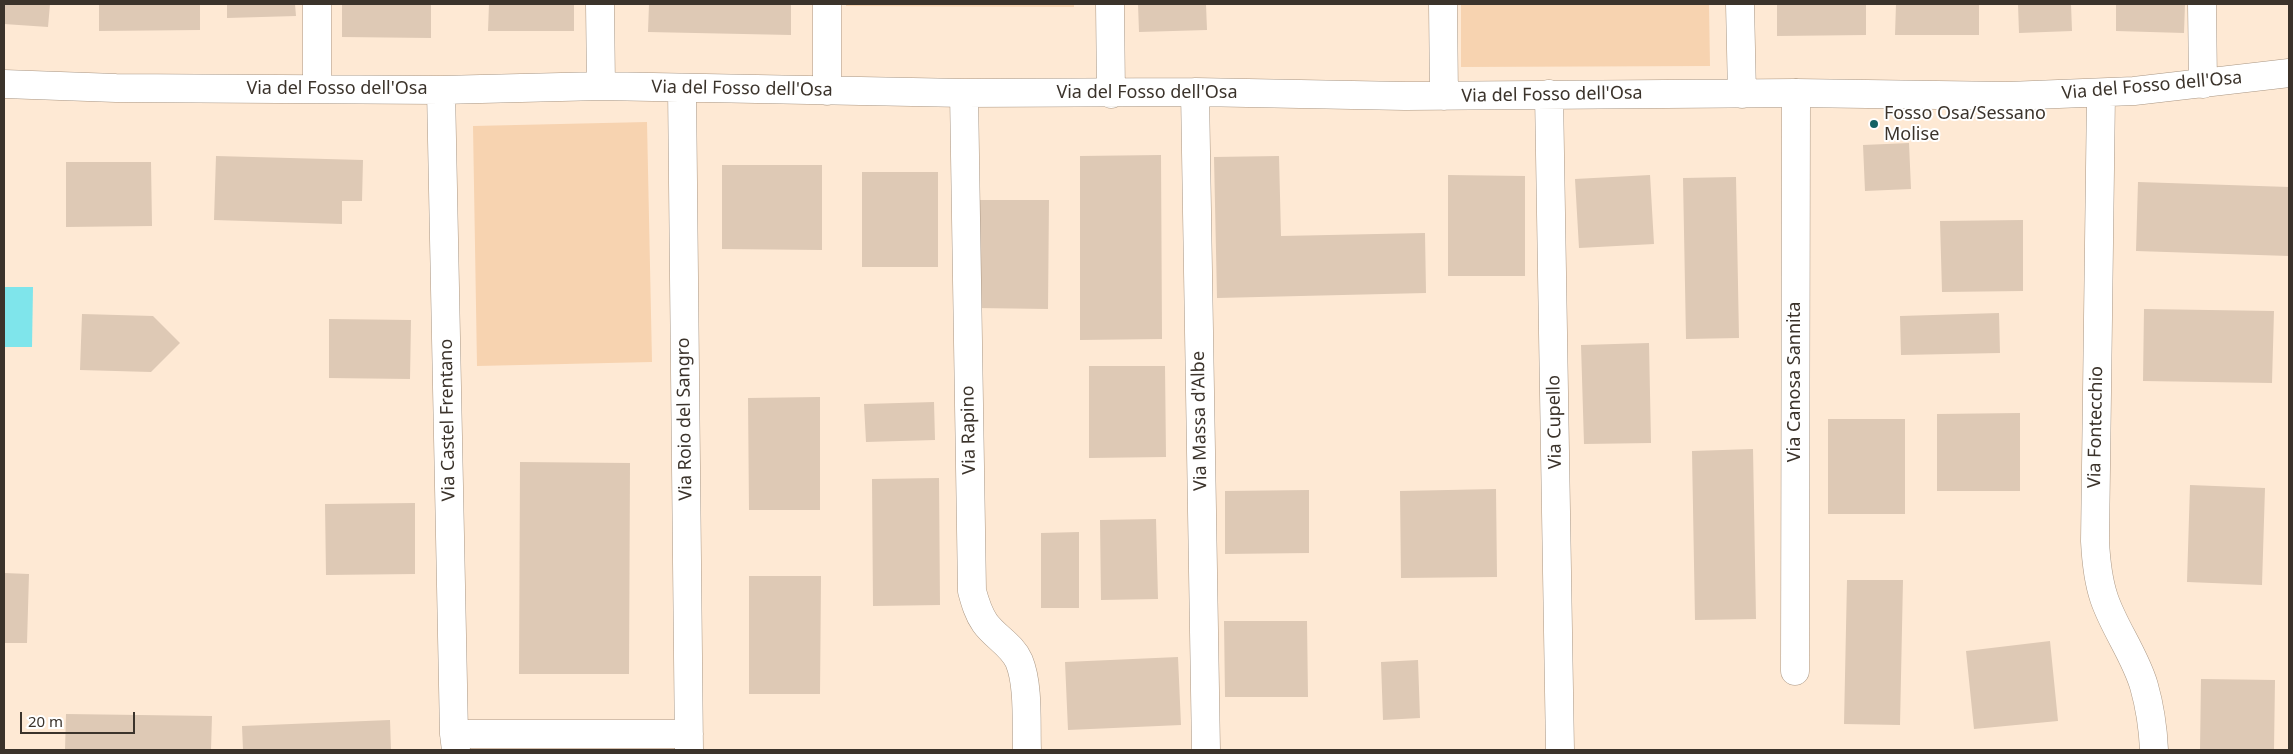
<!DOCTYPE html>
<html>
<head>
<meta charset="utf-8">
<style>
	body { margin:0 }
	#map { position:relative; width:2293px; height:754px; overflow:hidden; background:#fee9d4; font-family:"Noto Sans",sans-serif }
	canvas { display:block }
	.frame { position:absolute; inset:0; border:5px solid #3b332b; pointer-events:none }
	.scale { position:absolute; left:20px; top:712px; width:115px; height:22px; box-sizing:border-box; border:2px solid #3b332b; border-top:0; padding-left:6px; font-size:15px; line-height:18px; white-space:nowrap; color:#3b332b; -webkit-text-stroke:4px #fff; paint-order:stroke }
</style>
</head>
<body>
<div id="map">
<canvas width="2293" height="754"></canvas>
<div class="frame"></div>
<div class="scale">20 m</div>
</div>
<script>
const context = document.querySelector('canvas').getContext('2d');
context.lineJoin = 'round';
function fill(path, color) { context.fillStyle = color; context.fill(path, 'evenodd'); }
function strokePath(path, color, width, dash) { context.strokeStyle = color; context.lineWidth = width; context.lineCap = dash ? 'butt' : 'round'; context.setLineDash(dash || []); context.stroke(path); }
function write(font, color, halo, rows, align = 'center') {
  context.font = font + ' "Noto Sans",sans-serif'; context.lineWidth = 4; context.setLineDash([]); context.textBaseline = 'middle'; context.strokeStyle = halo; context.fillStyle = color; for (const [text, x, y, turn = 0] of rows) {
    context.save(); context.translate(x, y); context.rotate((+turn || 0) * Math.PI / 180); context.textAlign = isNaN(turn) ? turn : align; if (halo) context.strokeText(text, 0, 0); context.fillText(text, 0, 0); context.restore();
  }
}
fill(new Path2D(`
	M846,4H1074V7L846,6Z
	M1461,4H1709L1710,66L1461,67Z
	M647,122L652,362L477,366L473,126Z`), '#f7d3b0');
fill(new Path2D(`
	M4,287H33L32,347H4Z`), '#7fe5eb');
fill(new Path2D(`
	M4,4H50L48,27L4,24Z
	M99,4H200V30L99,31Z
	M227,4H295L296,16L227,18Z
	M342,4H431V38L342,37Z
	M489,4H574V31H488Z
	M649,4H791V35L648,32Z
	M1138,4H1206L1207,30L1139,32Z
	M1777,4H1866V35L1777,36Z
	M1896,4H1979V35H1895Z
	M2018,4H2071L2072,31L2019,33Z
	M2116,4H2185L2184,33L2116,31Z
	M1909,143L1911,189L1865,191L1863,145Z
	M1161,155L1162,339L1080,340V156Z
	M216,156L363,160L362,201H342V224L214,220Z
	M1279,156L1281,236L1425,233L1426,293L1217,298L1214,157Z
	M66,162H151L152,226L66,227Z
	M722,165H822V250L722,249Z
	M862,172H938V267H862Z
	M1448,175L1525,176V276H1448Z
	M1650,175L1654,244L1579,248L1575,179Z
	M1736,177L1739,338L1686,339L1683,178Z
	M2138,182L2289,187V256L2136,251Z
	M978,200H1049L1048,309L977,308Z
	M2023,220V291L1942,292L1940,221Z
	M2144,309L2274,311L2272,383L2143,381Z
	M1999,313L2000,353L1901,355L1900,316Z
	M82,314L153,316L180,343L151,372L80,370Z
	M329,319L411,320L410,379L329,378Z
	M1649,343L1651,443L1584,444L1581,345Z
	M1089,366H1165L1166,457L1089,458Z
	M820,397V510H749L748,398Z
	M934,402L935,440L866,442L864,404Z
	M2020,413V491H1937V414Z
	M1828,419H1905V514H1828Z
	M1753,449L1756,619L1695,620L1692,451Z
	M520,462L630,463L629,674H519Z
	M939,478L940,605L873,606L872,479Z
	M2190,485L2265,488L2262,585L2187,582Z
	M1496,489L1497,577L1401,578L1400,491Z
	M1309,490V553L1225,554V491Z
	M415,503V574L326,575L325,504Z
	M1156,519L1158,599L1101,600L1100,520Z
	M1079,532V608H1041V533Z
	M4,573L29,574L27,643H4Z
	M749,576H821L820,694H749Z
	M1847,580H1903L1900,725L1844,724Z
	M1224,621H1307L1308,697H1225Z
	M2050,641L2058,721L1974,729L1966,651Z
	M1178,657L1181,725L1068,730L1065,662Z
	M1418,660L1420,718L1383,720L1381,662Z
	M2201,679L2275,680L2274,750H2200Z
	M66,714L212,716L211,750H65Z
	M390,720L391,750H243L242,726Z`), '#dec9b5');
const minor = new Path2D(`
	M600,4L601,86
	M827,4V91
	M1110,4L1111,94
	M1443,4L1444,96
	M1740,4L1742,94
	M2202,4L2203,84
	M4,84L116,88L441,90L601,86L964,93L1195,92L1405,96L1796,93L2008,96L2134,91L2289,73
	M682,88L689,750
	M317,89V4
	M441,90L454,734L456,750
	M1195,92L1206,750
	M964,93L972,591C975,602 978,613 985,623C995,637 1012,645 1019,661C1029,685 1026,724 1027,750
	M1549,94L1560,750
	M2101,94L2095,541C2096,561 2098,580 2104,598C2114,628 2135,655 2144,686C2150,707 2153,728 2154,750
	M1795,671L1796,93
	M454,734H689`);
strokePath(minor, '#a99683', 29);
strokePath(minor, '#fff', 28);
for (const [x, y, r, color] of [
	[1874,124,5,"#126266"]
]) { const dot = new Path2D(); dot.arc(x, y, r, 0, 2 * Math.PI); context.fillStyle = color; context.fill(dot); strokePath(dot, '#fff', 2); }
write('18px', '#3b332b', '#fff', [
	["Via del Fosso dell'Osa",2152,86,-5],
	["Via del Fosso dell'Osa",337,89],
	["Via del Fosso dell'Osa",742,89,1],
	["Via del Fosso dell'Osa",1147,93],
	["Via del Fosso dell'Osa",1552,95,-1],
	["Via Canosa Sannita",1795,382,-90],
	["Via Roio del Sangro",685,419,-91],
	["Via Castel Frentano",448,420,-91],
	["Via Massa d'Albe",1200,421,-91],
	["Via Cupello",1555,422,-91],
	["Via Fontecchio",2096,427,-89],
	["Via Rapino",969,430,-91]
]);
write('18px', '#3b332b', '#fff', [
	["Fosso Osa/Sessano",1884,114],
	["Molise",1884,135]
], 'left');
</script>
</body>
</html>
